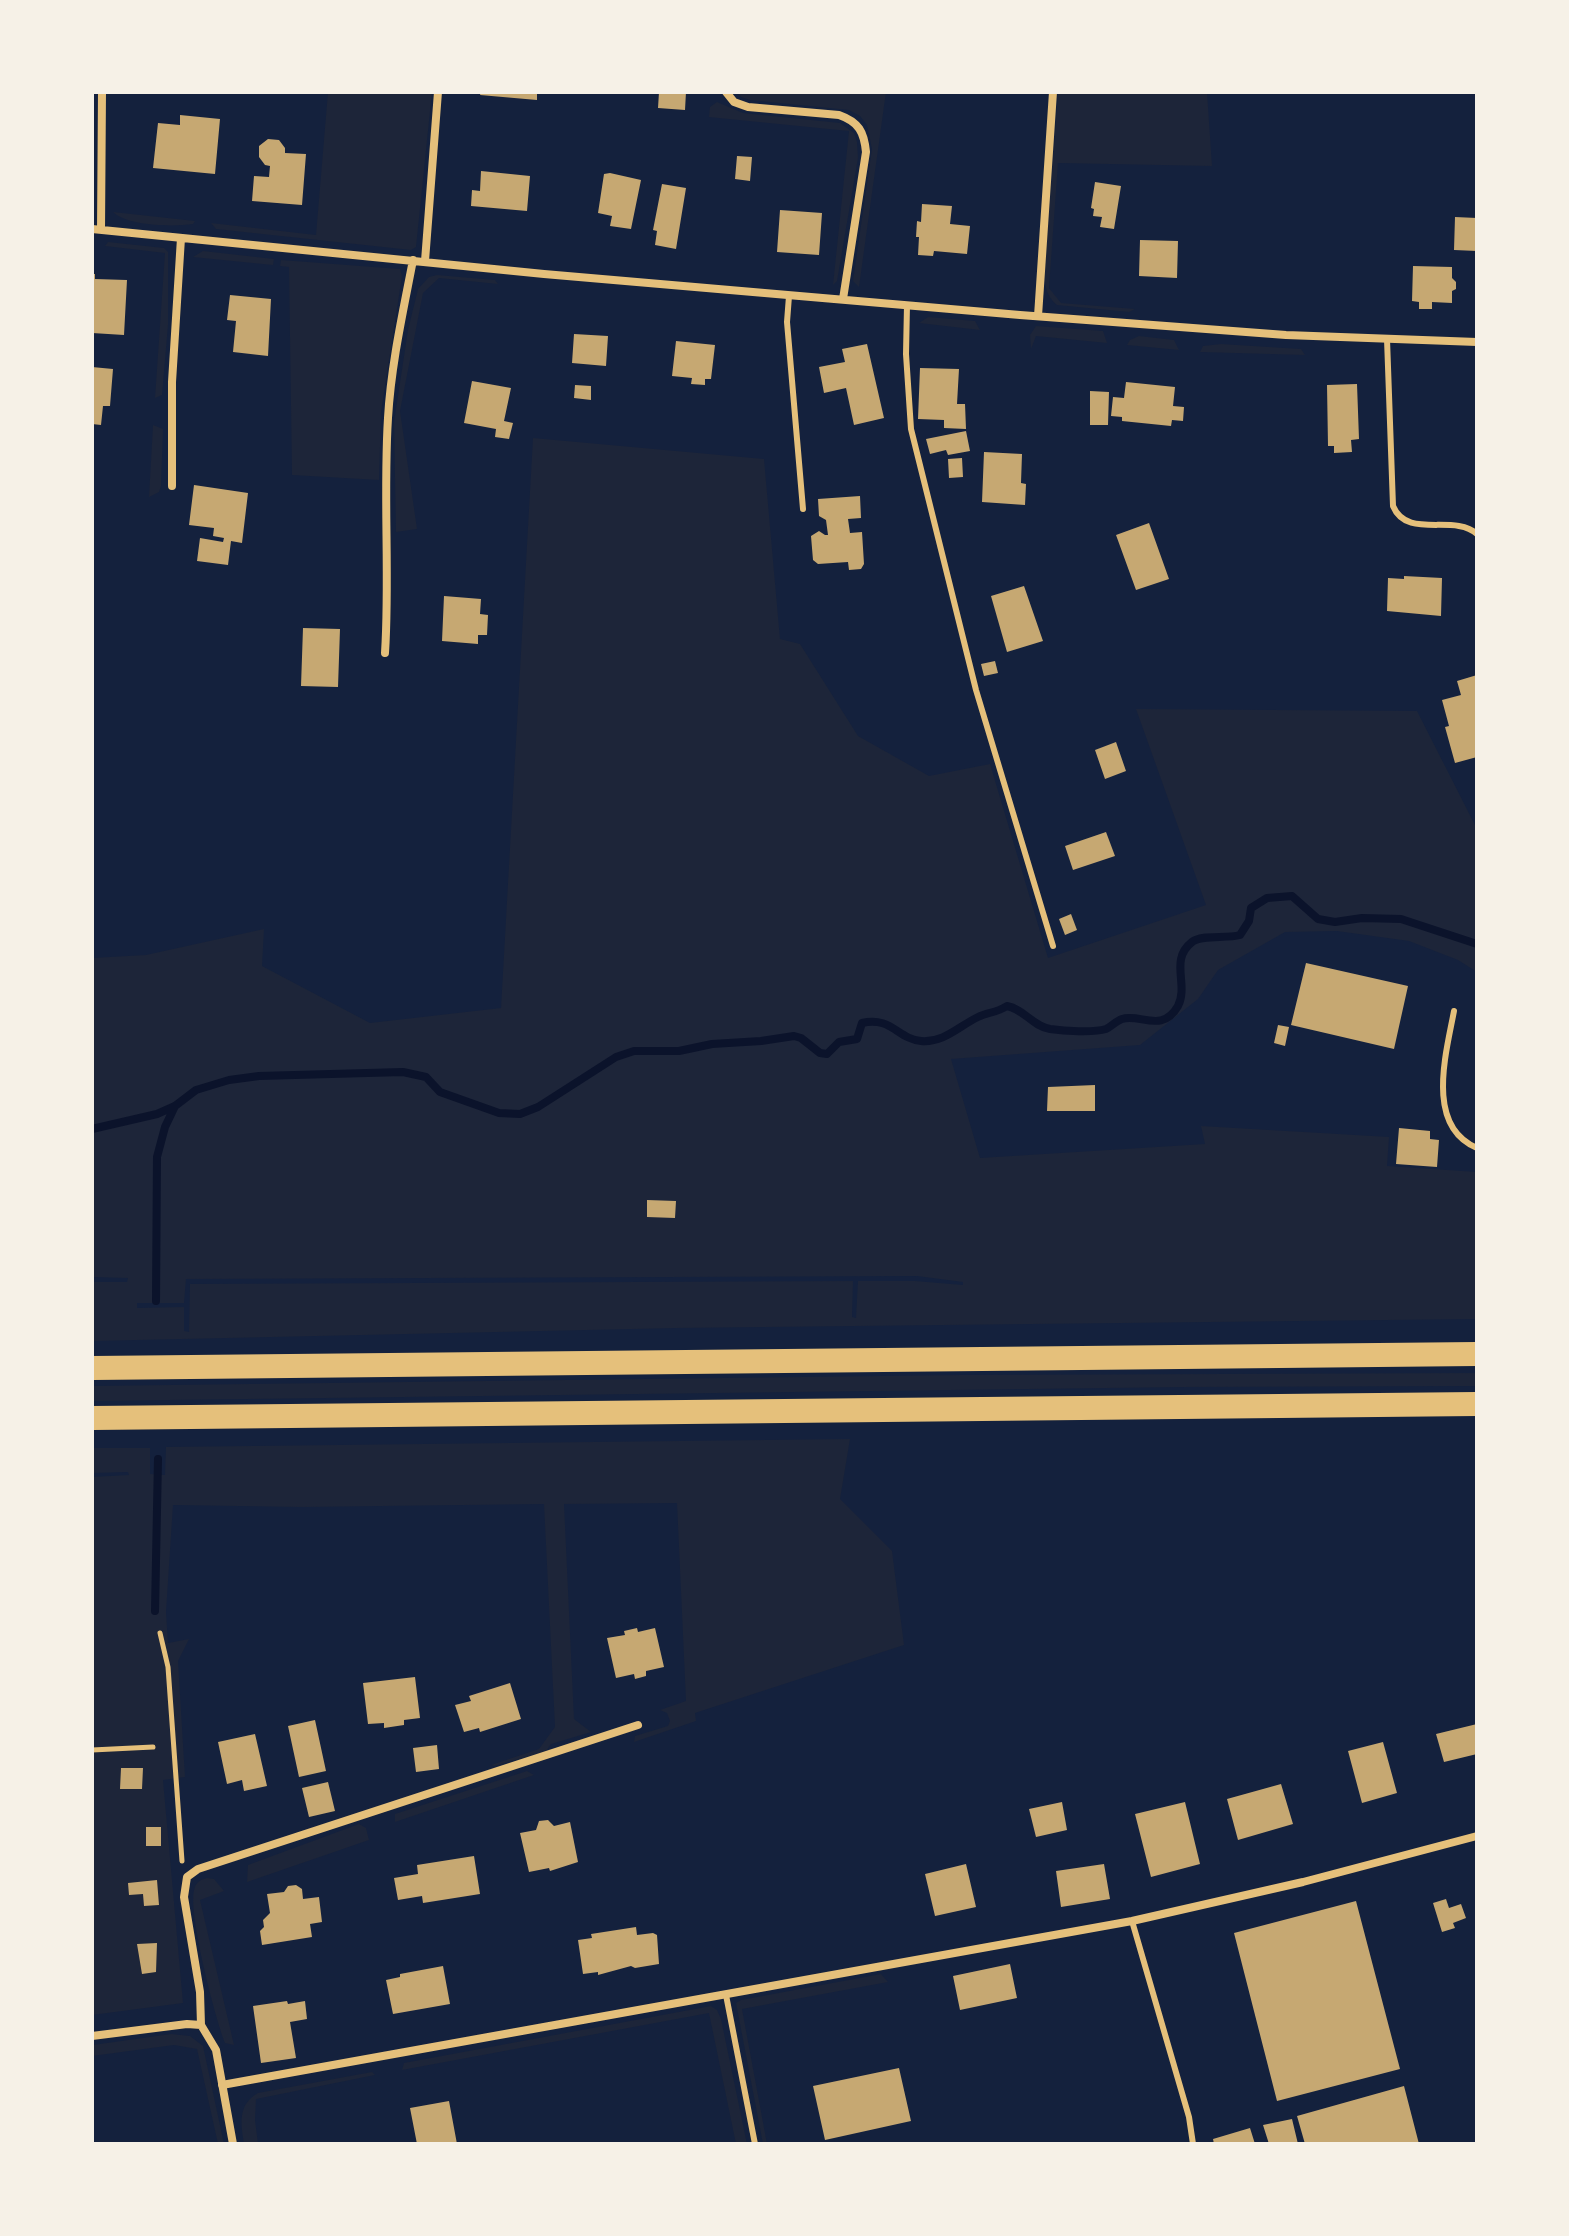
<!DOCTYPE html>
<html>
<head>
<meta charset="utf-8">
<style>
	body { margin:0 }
	#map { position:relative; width:1569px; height:2236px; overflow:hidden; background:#14213d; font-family:"Roboto Condensed",sans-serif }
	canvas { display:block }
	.frame { position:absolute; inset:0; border:94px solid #f6f1e7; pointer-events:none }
</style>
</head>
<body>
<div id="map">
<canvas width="1569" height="2236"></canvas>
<div class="frame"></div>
</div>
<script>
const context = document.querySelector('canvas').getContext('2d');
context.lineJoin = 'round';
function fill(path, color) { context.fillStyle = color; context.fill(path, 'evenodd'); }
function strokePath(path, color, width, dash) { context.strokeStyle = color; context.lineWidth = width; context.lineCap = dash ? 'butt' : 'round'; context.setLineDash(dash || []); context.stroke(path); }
fill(new Path2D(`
	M328,92H432L416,247L411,250L216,229L211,223L316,235Z
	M737,92H886L859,287L853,281L872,149L867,125L860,116L849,110L750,100L741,97Z
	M1058,92H1207L1212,166L1058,163L1049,288L1061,303L1135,309L1129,312L1057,305C1044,294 1044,281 1045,265Z
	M717,102L743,113L840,123L854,133L857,142L858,158L837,281L833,285L849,131L709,117L710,107Z
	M113,212L195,221L193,224C173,227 127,226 113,212Z
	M108,242L164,248L168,252V325L162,395L155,398L165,253L105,246Z
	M203,251L274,259L273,265L193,257Z
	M281,260L400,269L402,276L381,412L379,480L292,475L289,267L280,266Z
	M437,275L495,280L498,284L439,278L423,293L400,411L417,529L396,532L394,422L408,330L418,289L429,277Z
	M928,317L975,321L980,330L919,323Z
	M1036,326L1103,331L1107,343L1036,336L1031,349L1030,335Z
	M1139,336L1174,340L1179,350L1127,345L1130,340Z
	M1221,344L1301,349L1305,355L1200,352L1203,346Z
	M153,425L163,429L161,486L159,492L149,497Z
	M533,438L764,459L780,639L800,644L858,736L929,776L990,764L1048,958L1206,905L1136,709L1417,711L1477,829V972L1458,960L1409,941L1337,931L1285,932L1218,970L1198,999L1140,1045L951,1059L980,1158L1205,1144L1201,1126L1389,1137L1387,1166L1477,1172V1319L677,1328L92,1341V1282H127L128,1278L92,1277V958L146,955L264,929L262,966L370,1023L501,1008ZM917,1276L963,1282V1285L915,1281H858L856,1318L852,1317L853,1281L190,1284L189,1332L184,1331V1307L137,1308V1303H184L186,1279Z
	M1477,1373V1386L1185,1387L92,1401V1386L959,1375Z
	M850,1439L840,1499L892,1551L904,1645L695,1713L696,1721L634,1742L635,1736L668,1726L670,1721L667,1713L660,1710L686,1701L677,1503L564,1504L574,1719L591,1732L551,1744L546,1751L495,1766L491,1765L539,1749L555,1727L544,1504L302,1507L173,1505L166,1612L168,1643L189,1639L178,1661L185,1777L163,1780L183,2003L92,2015V1477L129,1475L128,1472L92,1473V1448H150V1474L165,1475L166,1447Z
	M527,1771L534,1775L395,1822V1814Z
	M359,1824L366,1828L369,1840L247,1882L248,1865Z
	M207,1878L214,1879L224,1891L200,1900L234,2045L225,2043C215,2017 188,1914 194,1890C196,1882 200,1880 207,1878Z
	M881,1974L888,1982L742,2009L767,2144H763L736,2003L741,2000Z
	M711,2006L717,2010L721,2019L747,2144H736L709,2013L402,2070L404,2063Z
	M171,2034L190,2036L203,2046L224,2144H218L197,2049L174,2045L92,2056L93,2045Z
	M372,2072L375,2075L256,2099L255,2120L258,2144H244C241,2124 237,2105 258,2093Z`), '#1d2539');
strokePath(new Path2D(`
	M92,1129L157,1114L175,1106L196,1090L229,1080L259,1076L403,1072L426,1077L440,1092L499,1113L520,1114L538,1107L616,1057L634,1051H679L712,1044L761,1041L794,1036L801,1038L820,1053L827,1054L839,1042L857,1039L862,1023C891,1016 898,1039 921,1041C944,1043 959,1026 978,1017C988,1012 996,1013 1007,1006C1024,1009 1032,1026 1050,1029C1064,1031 1093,1033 1106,1029C1112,1026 1116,1021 1122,1019C1140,1013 1162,1034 1178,1006C1189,984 1169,960 1192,942C1202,934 1226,939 1240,935L1249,921L1251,908L1267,898L1292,896L1318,919L1335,922L1362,918L1401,919L1477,944
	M156,1301L157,1157L165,1127L175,1106
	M155,1611L158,1459`), '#0b132b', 8);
fill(new Path2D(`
	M481,92H537V100L480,95Z
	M659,92H686L685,110L658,108Z
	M180,115L220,119L215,174L153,168L158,123L180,125Z
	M268,139L279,140L285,148V153L306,154L302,205L252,201L254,176L269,177L270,166L265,165L259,157V146Z
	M737,156L752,157L750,181L735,179Z
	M481,171L530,176L527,211L471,206L472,190L480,191Z
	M610,173L641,180L631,229L610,226L612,216L598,213L604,174Z
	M1095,182L1121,186L1114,229L1100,227L1102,217L1093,216L1094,209L1091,208Z
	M662,184L686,188L676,249L655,245L657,231L653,230Z
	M922,204L952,206L950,224L970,226L967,254L934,251L933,256L918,255L919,237H916L917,221L921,222Z
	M780,210L822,213L819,255L777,252Z
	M1455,217L1477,218V251L1454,250Z
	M1140,240L1178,241L1177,278L1139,276Z
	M1413,266L1452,267V278L1456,282V289L1452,291V303L1432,302V309H1419V302L1412,301Z
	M92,274H95V279L127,280L124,335L92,333Z
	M230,295L271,299L268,356L233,352L236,321L227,320Z
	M574,334L608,336L606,366L572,363Z
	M676,341L715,345L711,379H705V385L691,384L692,378L672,376Z
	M867,344L884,418L854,425L846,388L824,393L819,367L845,362L842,349Z
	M92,367L113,369L110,406H103L101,425L92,424Z
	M920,368L959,369L957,404H965L966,429L944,428V420L918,419Z
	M472,381L511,388L504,421L513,423L509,439L495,437L496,429L464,423Z
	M1126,382L1175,387L1173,406L1184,407L1183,421L1172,420L1171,426L1122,421V417L1111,416L1113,397L1124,398Z
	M1357,384L1359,439L1351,440L1352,452L1334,453V446H1328L1327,385Z
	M575,385L591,386V400L574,398Z
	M1090,391L1109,392L1108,425H1090Z
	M966,431L970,451L948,455L946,450L930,454L926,439Z
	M984,452L1022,454L1021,483L1026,484L1025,505L982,502Z
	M962,458L963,477L949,478L948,459Z
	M194,485L248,493L242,543L231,541L228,565L197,561L200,538L223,542L224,538L213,536L214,528L189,525Z
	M860,496L861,518L848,519L850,533L862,532L864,564L861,569L849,570L848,562L818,564L813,560L811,536L819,531L825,535H828L826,520L819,516L818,499Z
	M1149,523L1169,579L1136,590L1116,535Z
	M1404,576L1442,578L1441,616L1387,611L1388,578L1404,579Z
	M1024,586L1043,641L1007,652L991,596Z
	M444,596L481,599L480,614L488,615L487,635H478V644L442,641Z
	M303,628L340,629L338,687L301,686Z
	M995,661L998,673L984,676L981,664Z
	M1477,675V757L1455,763L1445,727L1449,726L1442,700L1461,695L1457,681Z
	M1116,742L1126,771L1105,779L1095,750Z
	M1106,832L1115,856L1073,870L1065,846Z
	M1071,914L1077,930L1065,935L1059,919Z
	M1306,963L1408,986L1394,1049L1291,1025Z
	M1278,1025L1289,1027L1285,1046L1274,1043Z
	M1095,1085V1111H1047L1048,1087Z
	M1399,1128L1430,1131V1139L1439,1140L1437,1167L1396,1164Z
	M647,1200L676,1201L675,1218L647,1217Z
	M637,1628L638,1632L655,1628L664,1667L646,1671V1676L635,1679L634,1674L616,1678L607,1638L625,1635L624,1631Z
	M415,1677L420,1718L404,1720V1725L384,1728V1723L368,1724L363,1683Z
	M510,1683L521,1719L480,1732L479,1728L464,1732L455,1705L471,1701L469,1696Z
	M315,1720L326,1771L299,1777L288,1726Z
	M1477,1724V1754L1444,1762L1436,1734Z
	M255,1734L267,1786L244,1791L242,1780L227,1784L218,1742Z
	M1383,1742L1397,1793L1362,1803L1348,1751Z
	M437,1745L439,1769L416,1772L413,1748Z
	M121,1768H143L142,1789H120Z
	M328,1782L335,1811L309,1817L302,1788Z
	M1281,1784L1293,1824L1238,1840L1227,1799Z
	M1062,1802L1067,1830L1036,1837L1029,1809Z
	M1185,1802L1200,1864L1151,1877L1135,1814Z
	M548,1820L554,1826L570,1822L578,1862L550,1871L549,1868L529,1872L520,1833L536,1830L539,1821Z
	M146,1827H161V1846H146Z
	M474,1856L480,1894L423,1903L422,1896L398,1900L394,1878L418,1874L417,1865Z
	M966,1864L976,1907L935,1916L925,1874Z
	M1104,1864L1110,1899L1061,1907L1056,1871Z
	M157,1880L159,1905L144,1906L143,1894L129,1895L128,1883Z
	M296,1885L302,1889L303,1899L319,1897L322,1922L310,1924L312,1937L262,1945L260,1931L264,1927L263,1920L270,1913L267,1894L284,1892L288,1886Z
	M1446,1899L1449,1908L1461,1904L1466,1918L1453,1923L1455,1928L1442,1932L1433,1903Z
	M1356,1901L1400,2069L1277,2101L1234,1933Z
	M636,1927L637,1935L653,1933L657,1935L659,1964L635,1968L631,1966L598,1975V1972L583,1974L578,1940L592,1938L591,1934Z
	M157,1943L156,1972L142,1974L137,1944Z
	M1010,1964L1017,1998L960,2010L953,1976Z
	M443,1966L450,2004L393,2014L386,1980L400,1977V1974Z
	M287,2001L288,2004L305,2001L307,2019L290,2022L296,2058L261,2063L253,2006Z
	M899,2068L911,2121L825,2140L813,2086Z
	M1404,2086L1419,2144H1305L1297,2116Z
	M449,2101L457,2144H417L410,2108Z
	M1292,2119L1298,2144H1269L1263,2125Z
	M1250,2128L1255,2144H1214L1213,2139Z`), '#c6a872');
strokePath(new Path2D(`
	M160,1633L168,1667L182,1861
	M92,1750L153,1747`), '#e5c07b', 5);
strokePath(new Path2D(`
	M789,296L787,322L803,509
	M907,305L906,354L911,429L976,690L1053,946
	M1387,339L1393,506C1407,540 1454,513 1477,534
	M1454,1011C1446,1054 1425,1126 1477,1148
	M1132,1921L1189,2117L1193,2144
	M726,1995L755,2144`), '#e5c07b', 6);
strokePath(new Path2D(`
	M726,92L734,102L748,107L839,115C859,122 864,132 866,152L843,299
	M92,229L544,274L1020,315L1286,335L1477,342
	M101,230L102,92
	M425,261L438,92
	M1038,316L1053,92
	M172,486V382L181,238
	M385,653C390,575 383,497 388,418C391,365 403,312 413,260
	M92,2036L187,2024L201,2025
	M222,2085L1132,1921L1303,1882L1477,1836
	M233,2144L216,2050L201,2025L200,1992L184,1897L187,1877L198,1869L638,1725`), '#e5c07b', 8);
strokePath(new Path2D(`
	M92,1368L1477,1354
	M92,1418L1477,1404`), '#e5c07b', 24);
</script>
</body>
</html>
